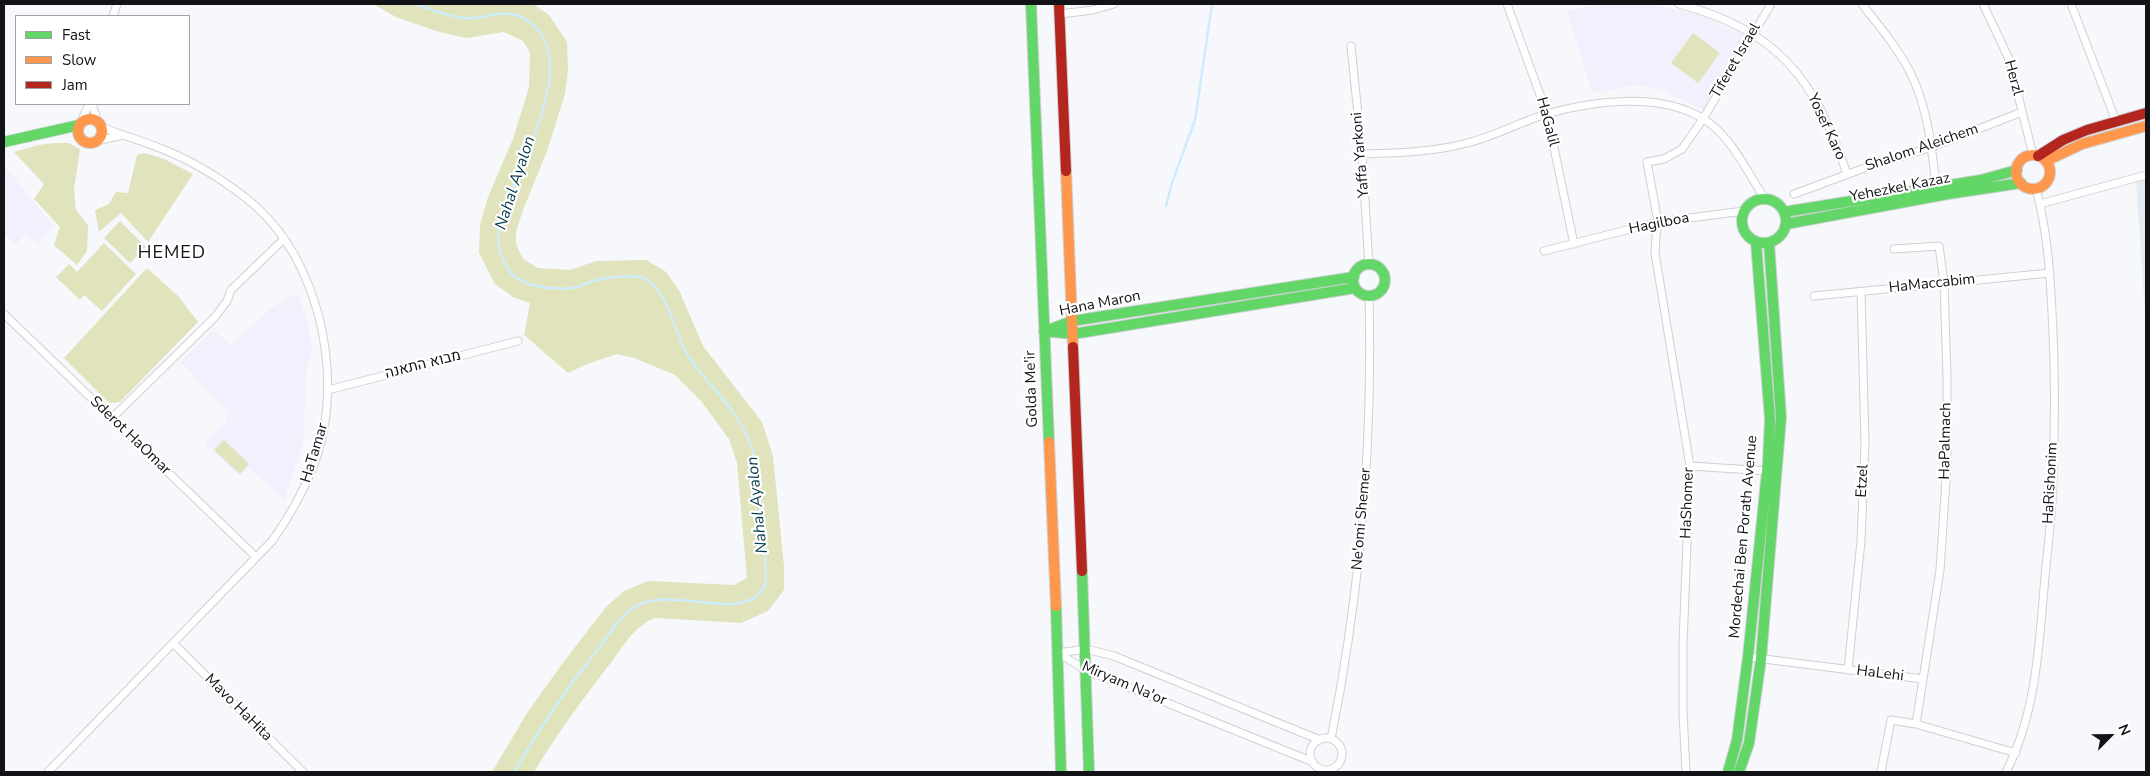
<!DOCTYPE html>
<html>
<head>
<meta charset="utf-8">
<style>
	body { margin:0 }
	#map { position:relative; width:2150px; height:776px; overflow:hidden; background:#f6f8fc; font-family:"Nunito Sans",sans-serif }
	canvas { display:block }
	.frame { position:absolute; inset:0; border:5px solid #111316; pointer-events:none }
	.legend { position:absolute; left:15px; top:15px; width:175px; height:90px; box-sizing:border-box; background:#fff; border:1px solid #a0a1a2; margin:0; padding:6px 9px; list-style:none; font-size:15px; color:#111316 }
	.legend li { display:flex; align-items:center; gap:10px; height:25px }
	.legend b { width:25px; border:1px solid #a0a1a2 }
	.north { position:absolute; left:2085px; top:711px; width:50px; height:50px; -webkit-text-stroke:4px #fff; paint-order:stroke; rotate:67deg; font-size:14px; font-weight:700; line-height:20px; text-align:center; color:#111316 }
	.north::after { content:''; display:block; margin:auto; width:18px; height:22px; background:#111316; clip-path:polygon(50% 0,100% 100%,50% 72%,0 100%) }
</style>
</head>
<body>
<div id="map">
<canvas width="2150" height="776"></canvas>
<div class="frame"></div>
<ul class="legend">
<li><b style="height:6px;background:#63d668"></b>Fast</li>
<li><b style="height:6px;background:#ff974d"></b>Slow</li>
<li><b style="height:6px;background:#b3261e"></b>Jam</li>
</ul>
<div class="north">N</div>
</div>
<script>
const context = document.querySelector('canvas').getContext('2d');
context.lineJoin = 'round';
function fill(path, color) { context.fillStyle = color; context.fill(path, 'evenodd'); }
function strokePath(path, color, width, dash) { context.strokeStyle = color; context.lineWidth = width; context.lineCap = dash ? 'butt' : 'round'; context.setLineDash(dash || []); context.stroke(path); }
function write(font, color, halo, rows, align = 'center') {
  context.font = font + ' "Nunito Sans",Heebo,sans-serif'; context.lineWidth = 4.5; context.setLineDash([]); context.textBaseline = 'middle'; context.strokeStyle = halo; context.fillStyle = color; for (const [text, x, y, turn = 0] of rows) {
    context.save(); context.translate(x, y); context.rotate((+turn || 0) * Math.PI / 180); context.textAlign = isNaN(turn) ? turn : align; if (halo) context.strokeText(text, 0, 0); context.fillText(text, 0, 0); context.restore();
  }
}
fill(new Path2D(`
	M2146,179V327L2136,181Z`), '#e5ebf3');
fill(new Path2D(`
	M1603,4H1647L1698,14L1753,39L1703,110L1659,89L1636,85L1592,93L1567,11Z
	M4,165L53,226L38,245L26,234L15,245L4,234Z
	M297,294L308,324L313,352L307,365L303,445L284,500L249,468L240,477L205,443L227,420L228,412L180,362L213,330L231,345L272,307Z`), '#f3f0fd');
fill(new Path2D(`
	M373,4H533L549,15L567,42L568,69L565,94L547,151L523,210L516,231V244L523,259L538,268L570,270L596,261L646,260L666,272L679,290L703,346L762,422L773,456L784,567V590L768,611L741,623L655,618C635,626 626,642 613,660C585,696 558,732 534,772H492L527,713L562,664L606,607L624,591L648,581L734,585L747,578L737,463L729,439L701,401L675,375L634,358L617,354L587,364L568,373L524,335L530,303L513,297L495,284L479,253L480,225L488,197L513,139L529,87L530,53L523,41L504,32L466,38L436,31L396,17Z
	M1693,33L1720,53L1698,83L1671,63Z
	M55,143H69L80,149L74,190L76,210L88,225L87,251L77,265L54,245L60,227L34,199L44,184L14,152L38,145Z
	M144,153L162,158L193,174L148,242L121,213L99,232L95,210L109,204L116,192L128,193L137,155Z
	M120,221L146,247L130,263L104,238Z
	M104,243L136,274L102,311L84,295L80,300L56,277L69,264L77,272Z
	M147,268L178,296L198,322L120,402L109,403L64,358Z
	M224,440L249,464L240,474L214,450Z`), '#e0e3bb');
strokePath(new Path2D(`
	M415,4C431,9 448,17 465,18C488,20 502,6 525,19C591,57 508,176 499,228C496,243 500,256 508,269C519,287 553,290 572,288C581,287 589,282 597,280C608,277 629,275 641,277C666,284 675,333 687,354C692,362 699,370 705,378C726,402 748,427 755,458C759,473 758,491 760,506C762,532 766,558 766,584C763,588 760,593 757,596C728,618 669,586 634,607C618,617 609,636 597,650C566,689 539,729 514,772
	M1166,206L1172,183L1195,120L1212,4`), '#ceecfa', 2.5);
const street = new Path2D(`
	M1507,4L1547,114L1574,244
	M1679,4C1779,31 1815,79 1847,174
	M1862,4C1879,26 1898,48 1911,74C1928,109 1932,149 1936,187
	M1983,4L2009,59L2033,155
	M2071,4L2116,121
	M1060,14L1093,10L1114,4
	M113,16L117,4
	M1351,46L1362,154L1369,265
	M92,104L98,122
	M81,122L89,104
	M95,141L119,136
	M1362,154C1399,153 1436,152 1471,142C1497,135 1521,122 1546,114C1593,101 1658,92 1702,118C1731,135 1747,172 1765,199
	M1794,194L1862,169L1932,147L2022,112
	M2040,204L2146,175
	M1894,249L1939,246L1944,282L1947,376V465L1940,570L1916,724
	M1544,251L1658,222L1744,211
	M1814,296L2050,273
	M4,314L256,557
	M328,390L518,341
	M112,418L215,317L227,301L231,290L284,239
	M1690,466L1768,471
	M173,643L303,772
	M1058,653L1086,649L1114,656L1320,740
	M1058,653L1086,670L1313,762
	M1748,657L1923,679
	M1848,670L1861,541L1865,443L1861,292
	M1310 754a16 16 0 1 1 32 0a16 16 0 1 1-32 0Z
	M1331,739C1360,594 1373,445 1369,296
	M48,772L272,541C296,507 317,469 324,428C338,348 311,249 246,198C219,177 189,159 157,147C138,139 119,135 100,126
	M1686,772L1683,712V644L1690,466L1655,253L1656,236L1658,222L1647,162L1664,159L1682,149L1703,119L1771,4
	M1881,772L1891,720L1916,724L2016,753
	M2006,772C2037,712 2039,643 2045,577C2048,543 2053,509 2053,475C2055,421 2055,366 2052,312C2050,271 2047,229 2036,189`);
const fast = new Path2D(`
	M1031,4L1049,442
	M4,142L79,125
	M1742 221a22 22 0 1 1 44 0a22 22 0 1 1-44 0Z
	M1784,212L1981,180L2017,170
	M1786,224L1948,194L2021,183
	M1353 280a16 16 0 1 1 32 0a16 16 0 1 1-32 0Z
	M1048,330L1072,321L1354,277
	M1044,331L1073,334L1355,288
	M1082,571L1089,772
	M1056,606L1061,772
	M1728,772L1737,740L1748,657L1768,462L1770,419L1756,242
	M1739,772L1749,743L1761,659L1781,417L1769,243`);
const slow = new Path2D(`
	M78 131a12 12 0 1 1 24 0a12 12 0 1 1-24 0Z
	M2016 172a17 17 0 1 1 34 0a17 17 0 1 1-34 0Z
	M2046,161L2082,144L2146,126
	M1066,171L1073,347
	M1049,442L1056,606`);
const jam = new Path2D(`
	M1059,4L1066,171
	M2038,156L2063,140L2087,130L2146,113
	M1073,347L1082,571`);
strokePath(street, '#ced0d3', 9);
strokePath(fast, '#ced0d3', 12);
strokePath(slow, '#ced0d3', 12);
strokePath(jam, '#ced0d3', 12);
strokePath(street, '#fefeff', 7);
strokePath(fast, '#63d668', 10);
strokePath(slow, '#ff974d', 10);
strokePath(jam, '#b3261e', 10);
write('15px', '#111316', '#fff', [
	["Tiferet Israel",1736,61,-60],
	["Herzl",2013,78,75],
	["HaGalil",1547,122,75],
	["Yosef Karo",1826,127,65],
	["Shalom Aleichem",1922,148,-19],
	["Yaffa Yarkoni",1361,155,-95],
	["Yehezkel Kazaz",1900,188,-11],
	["Hagilboa",1659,224,-11],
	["HaMaccabim",1932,284,-6],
	["Hana Maron",1100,304,-11],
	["מבוא התאנה",423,365,-14],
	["Golda Me'ir",1032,389,-92],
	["Sderot HaOmar",130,436,44],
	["HaPalmach",1946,441,-89],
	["HaTamar",315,453,-73],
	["Etzel",1863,481,-87],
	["HaRishonim",2051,483,-87],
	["HaShomer",1688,503,-88],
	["Ne'omi Shemer",1362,519,-85],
	["Mordechai Ben Porath Avenue",1744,537,-85],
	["HaLehi",1880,674,7],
	["Miryam Na'or",1124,684,23],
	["Mavo HaHita",238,708,45]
]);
write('italic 16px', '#023b4d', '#fff', [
	["Nahal Ayalon",516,183,-72],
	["Nahal Ayalon",758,505,-96]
]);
context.letterSpacing = '1px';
write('18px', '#111316', '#fff', [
	["HEMED",172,254]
]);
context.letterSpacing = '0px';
</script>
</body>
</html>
